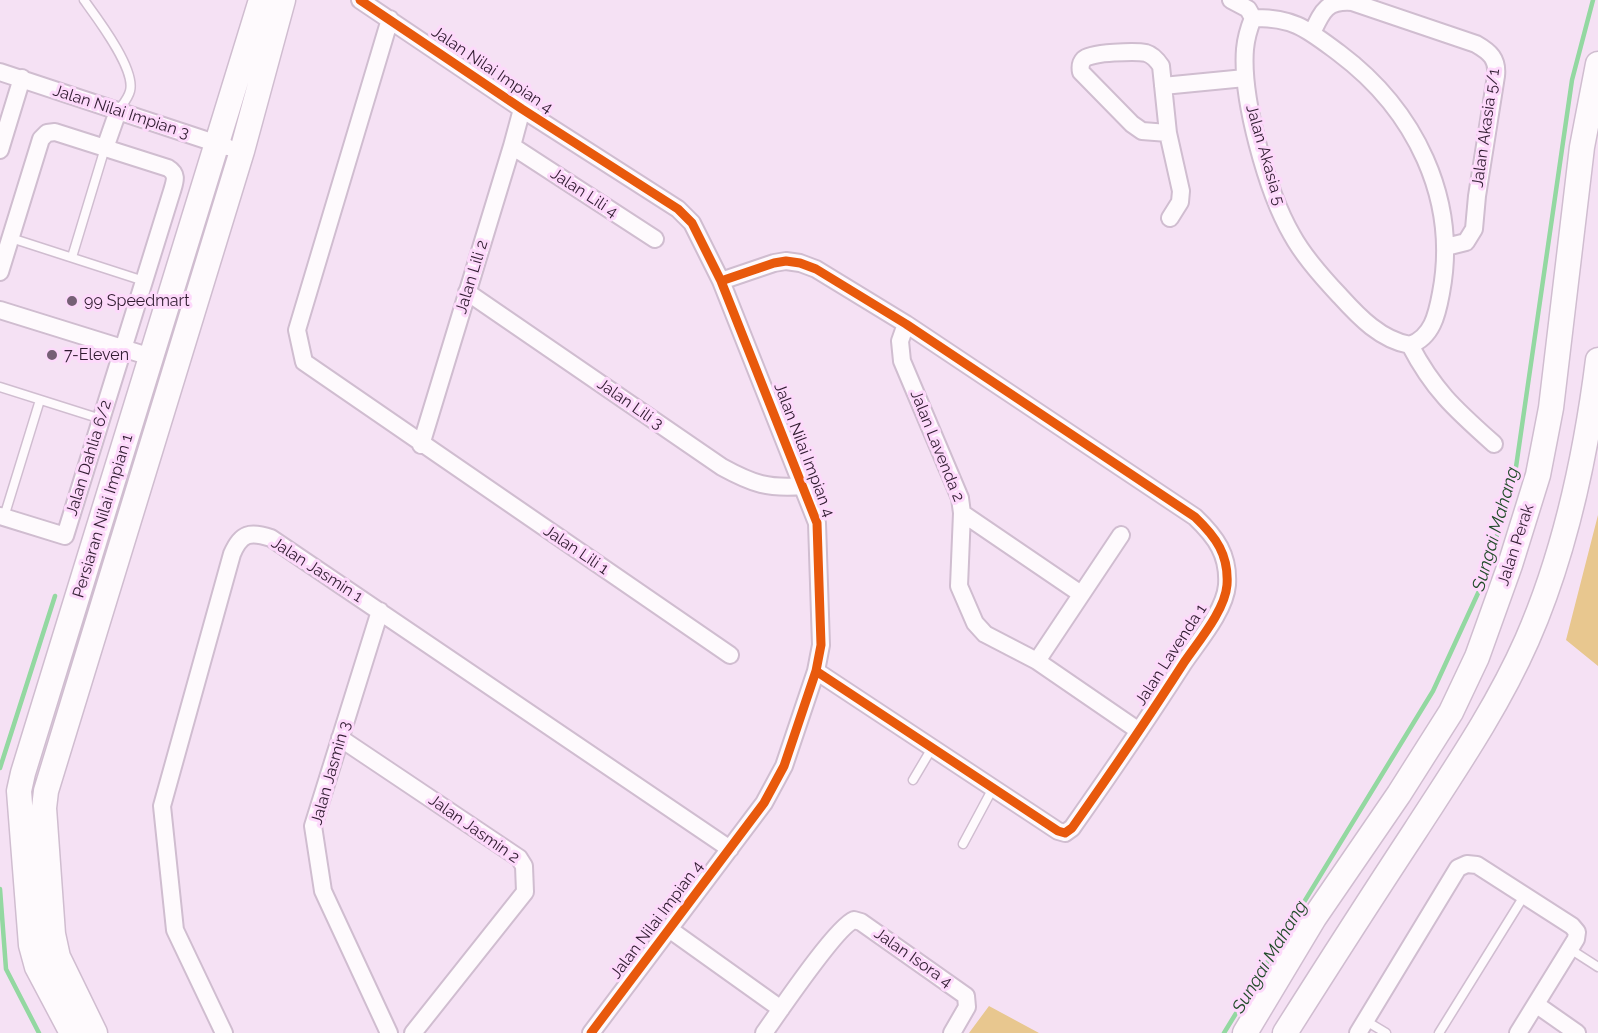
<!DOCTYPE html>
<html>
<head>
<meta charset="utf-8">
<style>
	body { margin:0 }
	canvas { display:block; background:#f5e1f4 }
</style>
</head>
<body>
<canvas width="1598" height="1033"></canvas>
<script>
const context = document.querySelector('canvas').getContext('2d');
context.lineJoin = 'round';
function fill(path, color) { context.fillStyle = color; context.fill(path, 'evenodd'); }
function strokePath(path, color, width, dash) { context.strokeStyle = color; context.lineWidth = width; context.lineCap = dash ? 'butt' : 'round'; context.setLineDash(dash || []); context.stroke(path); }
function write(font, color, halo, rows, align = 'center') {
  context.font = font + ' Raleway,sans-serif'; context.lineWidth = 6; context.setLineDash([]); context.textBaseline = 'middle'; context.strokeStyle = halo; context.fillStyle = color; for (const [text, x, y, turn = 0] of rows) {
    context.save(); context.translate(x, y); context.rotate((+turn || 0) * Math.PI / 180); context.textAlign = isNaN(turn) ? turn : align; if (halo) context.strokeText(text, 0, 0); context.fillText(text, 0, 0); context.restore();
  }
}
fill(new Path2D(`
	M1598,515V666L1566,640Z
	M989,1006L1039,1033H969Z`), '#e8c78f');
strokePath(new Path2D(`
	M0,768L55,596
	M0,889L6,969L39,1033
	M1224,1033L1433,691L1485,578L1516,467L1572,80L1593,0`), '#93d8a1', 4.5);
const lane = new Path2D(`
	M84,0C97,18 136,69 130,91C128,99 122,105 118,111
	M11,238L144,281
	M72,257L105,148
	M0,387L101,419
	M4,517L40,400
	M913,780L932,748
	M963,844L993,788
	M1570,949L1598,967
	M1366,1021L1386,1033
	M1439,1033L1524,896`);
const street = new Path2D(`
	M360,0L522,109L678,209L692,223L721,281L817,523L821,645L816,671L784,766L764,803L591,1033
	M1231,0L1248,9L1253,18
	M1253,18C1294,17 1308,30 1339,53C1415,110 1459,199 1441,293C1437,315 1432,337 1410,345
	M1253,18C1249,28 1246,38 1245,49C1241,98 1267,192 1292,235C1304,257 1322,277 1340,296C1359,317 1381,340 1410,345
	M390,19L297,330L304,362L730,655
	M1312,33C1322,12 1326,0 1352,2L1476,44C1490,52 1498,59 1496,76L1477,196L1474,229L1466,242L1446,247
	M0,72L227,147
	M1163,86L1245,78
	M1168,133L1142,131L1132,124L1081,72C1080,67 1080,63 1084,59C1090,52 1137,51 1146,53C1153,55 1157,60 1161,66L1168,133L1181,191L1180,202L1170,218
	M512,146L655,239
	M105,148L118,111
	M0,150L22,78
	M0,272L41,139L47,133L55,132L168,168C178,174 175,181 172,191L65,536L0,516
	M721,281L774,263L786,261L800,263L816,269L906,324L1195,517C1216,537 1229,555 1227,585C1225,611 1197,643 1183,664C1147,720 1110,774 1072,828L1065,833L1058,831L816,671
	M467,292L722,467C753,484 768,489 804,486
	M0,310L151,357
	M906,324L900,341L902,361L960,498L962,513L959,586L975,623L985,634L1037,661L1139,731
	M1410,345C1434,391 1456,410 1494,444
	M421,445L512,146L522,109
	M962,513L1081,594
	M380,611L313,826L323,891L389,1033
	M1037,661L1121,535
	M340,738L519,858L524,866L525,892L413,1033
	M669,929L781,1009
	M1537,1005L1577,1033
	M224,1033L175,930L162,806L232,554C241,533 250,531 271,538L730,849
	M764,1033C779,1012 836,927 854,920L861,922L966,996L967,1007L952,1033
	M1358,1033L1458,868L1467,864L1477,865L1572,926L1577,932L1576,939L1518,1033`);
const secondary = new Path2D(`
	M72,1033L37,967L31,945L19,791L23,773L261,0
	M95,1033L58,957L53,934L44,808L46,791L242,151L283,0
	M1245,1033L1314,918L1399,794L1451,712L1477,657L1510,565L1538,475L1551,408L1582,147L1598,64
	M1285,1033C1328,965 1371,898 1415,831C1455,769 1497,708 1527,640C1566,551 1586,455 1598,360`);
strokePath(lane, '#d0bdd0', 11);
strokePath(street, '#d0bdd0', 20);
strokePath(secondary, '#d0bdd0', 27);
strokePath(lane, '#fefafd', 8);
strokePath(street, '#fefafd', 16);
strokePath(secondary, '#fefafd', 24);
strokePath(new Path2D(`
	M360,0L522,109L678,209L692,223L721,281L817,523L821,645L816,671L784,766L764,803L591,1033
	M721,281L774,263L786,261L800,263L816,269L906,324L1195,517C1216,537 1229,555 1227,585C1225,611 1197,643 1183,664C1147,720 1110,774 1072,828L1065,833L1058,831L816,671`), '#e8590c', 9);
for (const [x, y, r, color] of [
	[72,301,6,"#756075"],
	[52,355,6,"#756075"]
]) { const dot = new Path2D(); dot.arc(x, y, r, 0, 2 * Math.PI); context.fillStyle = color; context.fill(dot); strokePath(dot, '#fdd9fb', 2); }
write('16px', '#301b30', '#fdd9fb', [
	["Jalan Nilai Impian 4",492,70,34],
	["Jalan Nilai Impian 3",121,112,18],
	["Jalan Akasia 5/1",1486,128,-82],
	["Jalan Akasia 5",1265,155,74],
	["Jalan Lili 4",584,193,33],
	["Jalan Lili 2",472,277,-73],
	["Jalan Lili 3",630,404,35],
	["Jalan Lavenda 2",937,446,68],
	["Jalan Nilai Impian 4",804,450,69],
	["Jalan Dahlia 6/2",89,458,-73],
	["Persiaran Nilai Impian 1",103,516,-73],
	["Jalan Perak",1516,545,-72],
	["Jalan Lili 1",576,550,34],
	["Jalan Jasmin 1",317,570,33],
	["Jalan Lavenda 1",1171,655,-57],
	["Jalan Jasmin 3",331,773,-74],
	["Jalan Jasmin 2",474,829,35],
	["Jalan Nilai Impian 4",657,920,-53],
	["Jalan Isora 4",913,958,35]
]);
write('16px', '#301b30', '#fdd9fb', [
	["99 Speedmart",84,301],
	["7-Eleven",64,355]
], 'left');
write('italic 18px', '#224c2a', '#fdd9fb', [
	["Sungai Mahang",1496,529,-74],
	["Sungai Mahang",1270,957,-59]
]);
</script>
</body>
</html>
